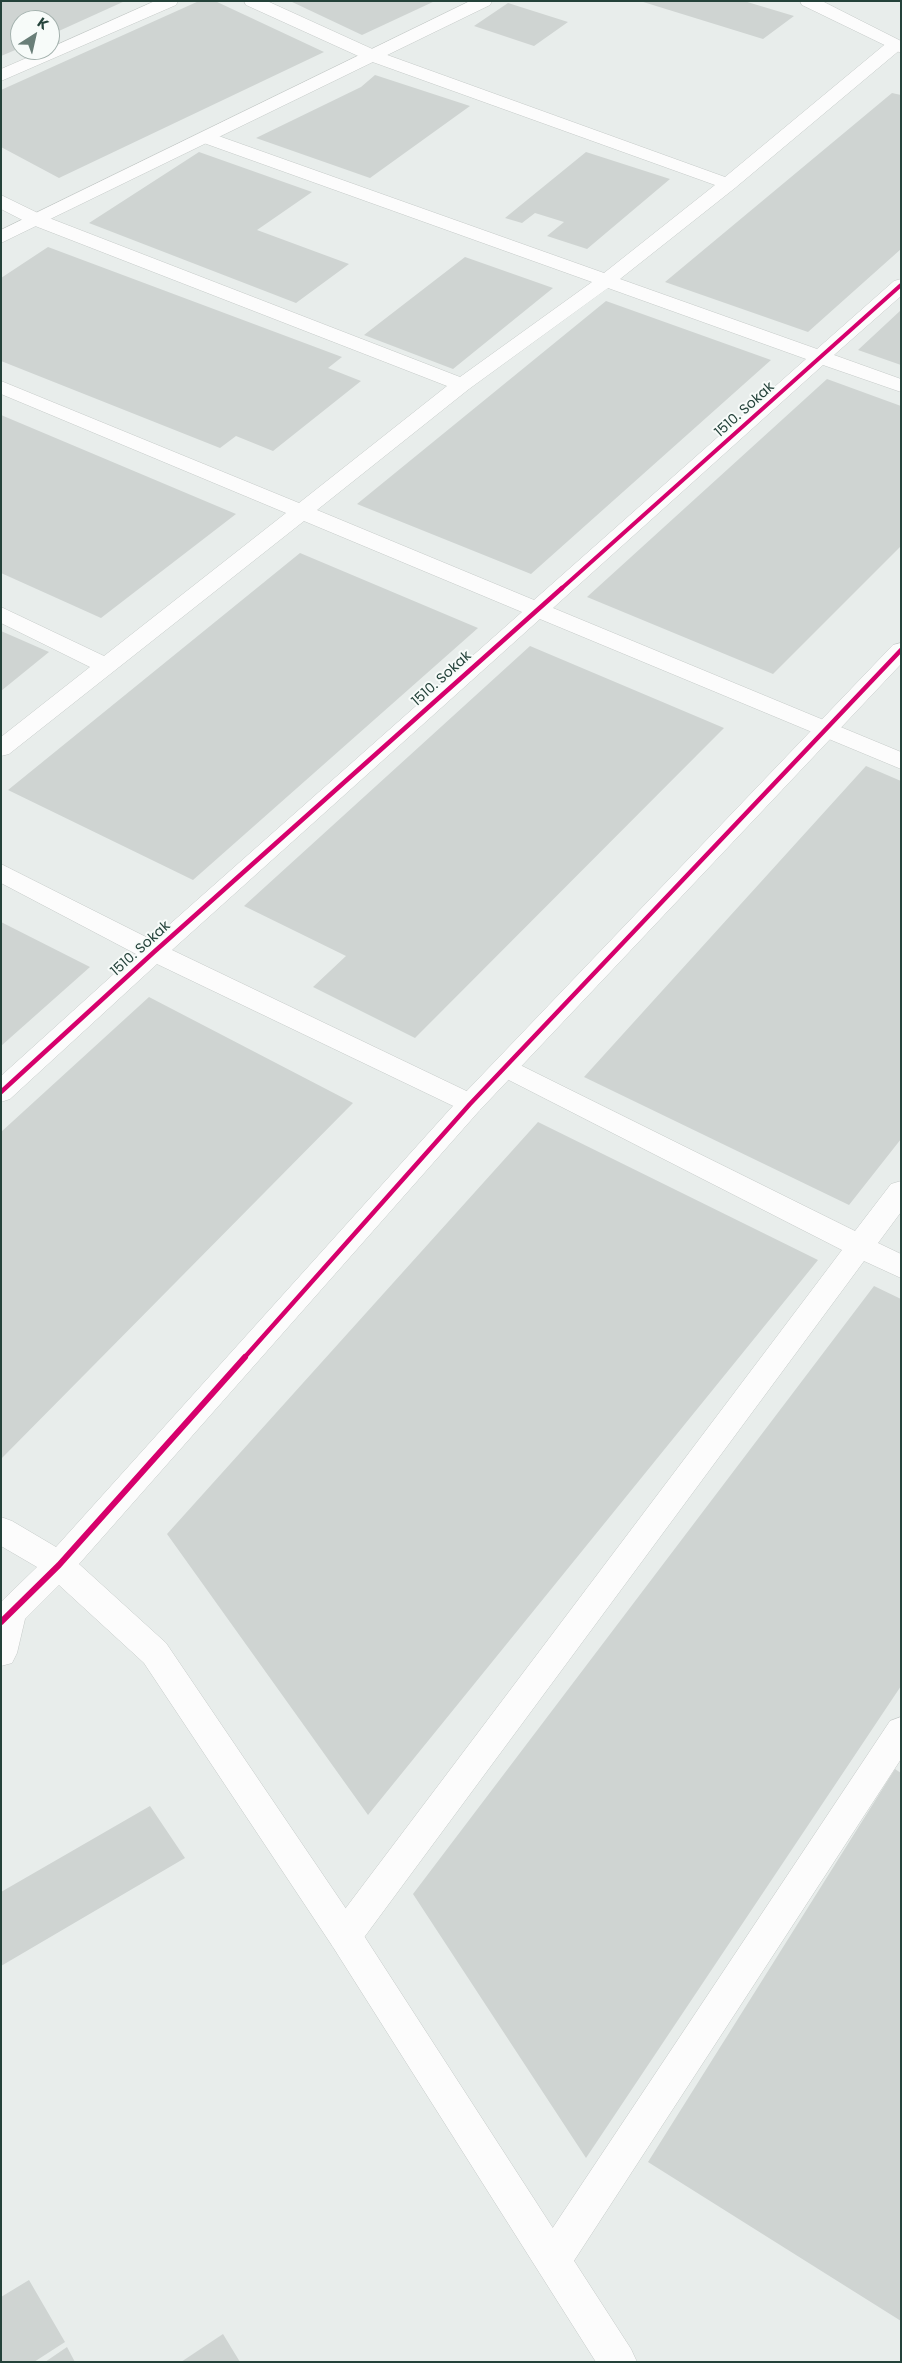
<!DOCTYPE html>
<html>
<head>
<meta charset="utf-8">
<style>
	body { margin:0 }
	#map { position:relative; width:902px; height:2363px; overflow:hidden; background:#e8edeb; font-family:Poppins,sans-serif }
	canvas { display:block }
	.frame { position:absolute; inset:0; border:2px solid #24423a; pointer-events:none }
	.north { position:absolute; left:10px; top:10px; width:50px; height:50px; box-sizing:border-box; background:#f7fbf9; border:1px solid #a3b1ad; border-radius:50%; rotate:35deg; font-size:14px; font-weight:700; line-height:20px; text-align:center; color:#24423a }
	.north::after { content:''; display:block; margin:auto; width:18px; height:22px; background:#697e78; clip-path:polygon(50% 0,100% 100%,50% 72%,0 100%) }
</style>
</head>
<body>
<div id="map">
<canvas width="902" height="2363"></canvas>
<div class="frame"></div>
<div class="north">K</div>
</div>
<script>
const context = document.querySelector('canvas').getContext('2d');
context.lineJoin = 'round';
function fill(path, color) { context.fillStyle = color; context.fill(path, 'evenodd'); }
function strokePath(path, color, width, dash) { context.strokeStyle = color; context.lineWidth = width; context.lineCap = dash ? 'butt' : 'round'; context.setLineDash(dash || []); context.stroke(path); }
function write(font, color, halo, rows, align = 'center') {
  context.font = font + ' Poppins,sans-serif'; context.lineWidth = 4; context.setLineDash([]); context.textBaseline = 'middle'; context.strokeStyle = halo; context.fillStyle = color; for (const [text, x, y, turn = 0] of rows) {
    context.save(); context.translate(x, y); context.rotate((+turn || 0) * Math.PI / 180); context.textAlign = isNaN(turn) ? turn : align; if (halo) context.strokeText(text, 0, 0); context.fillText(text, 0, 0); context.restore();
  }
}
fill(new Path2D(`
	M1,1H125L50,35V20H20V48L1,56Z
	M199,1H215L324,52L59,178L1,147V90Z
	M290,1H435L362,35Z
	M640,1H744L794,16L763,39Z
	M508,3L568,22L534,46L474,26Z
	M375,75L470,106L370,178L256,138L361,87Z
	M892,93L901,95V249L808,332L665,282Z
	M199,152L312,192L257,230L349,264L296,303L89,223Z
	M586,152L670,179L587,249L547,236L564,222L535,213L522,223L505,218Z
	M48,247L342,357L328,368L361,381L273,451L236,436L220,448L1,361V278Z
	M465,257L553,288L453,369L364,335Z
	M606,301L771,360L531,574L357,504Z
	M901,310V365L858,350Z
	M827,379L901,406V546L773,674L587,597Z
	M1,415L236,514L101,618L1,573Z
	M300,553L478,628L193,880L8,790Z
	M1,631L49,652L1,691Z
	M530,646L724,728L415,1038L313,987L346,956L244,906Z
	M866,766L901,781V1139L849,1205L584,1077Z
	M1,922L90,967L1,1046Z
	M149,997L353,1103L1,1459V1132Z
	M538,1122L818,1260L368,1815L167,1534Z
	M874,1286L901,1299V1686L586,2158L413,1894Z
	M895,1769L901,1773V2321L648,2162Z
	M150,1806L185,1858L1,1966V1892Z
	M29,2280L65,2342L34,2362H1V2297Z
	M223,2334L240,2362H181Z
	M67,2347L75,2362H45Z`), '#cfd4d2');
const minor = new Path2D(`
	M155,1H178L176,5L1,81V69L45,50H50V48Z
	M244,1H267L379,52L725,177L889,41H901V49L735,188L620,279L817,349L894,281L901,279V296L834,355L901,379V392L823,365L553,608L901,752V769L540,619L172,950L479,1097L483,1104L479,1111L470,1114L157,964L10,1099L1,1102V1076L136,954L1,883V864L152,940L522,612L304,521L9,754L1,756V737L90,667L1,623V607L104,656L286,513L1,394V381L299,503L447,386L30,224L1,209V195L44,216L460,377L592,282L201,142L198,138L201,134H213L604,273L715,185L367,60L246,5ZM608,288L806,359L534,600L317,510L469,389Z
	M506,1058L855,1231L891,1184L901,1181V1212L878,1243L901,1254V1278L864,1261L357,1947L345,1952L333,1947L328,1936L333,1925L842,1250L497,1074L493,1067L497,1060Z
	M901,1717V1759L566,2273L553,2279L540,2273L534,2260L540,2247L890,1721Z`);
const tertiary = new Path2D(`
	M470,1H492L490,5L1,243V230Z
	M800,1H822L901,41V53L802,5Z
	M901,643V664L479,1111L79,1564L166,1643L357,1925L631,2349L637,2362H596L333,1947L144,1663L59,1585L25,1619L17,1653L12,1663L1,1666V1602L37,1567L1,1546V1517L12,1521L56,1547L461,1097L893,645Z`);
strokePath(minor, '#c5cac8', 1);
strokePath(tertiary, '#c5cac8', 1);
fill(minor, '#fcfcfc');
fill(tertiary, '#fcfcfc');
strokePath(new Path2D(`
	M561,589L901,285`), '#d6006c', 4);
strokePath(new Path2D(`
	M1,1092L154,952L562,588
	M244,1358L470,1104L901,650`), '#d6006c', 4.5);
strokePath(new Path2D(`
	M1,1622L59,1565L245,1357`), '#d6006c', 6);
write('14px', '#24423a', '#f7fbf9', [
	["1510. Sokak",745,410,-42],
	["1510. Sokak",442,679,-42],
	["1510. Sokak",141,949,-42]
]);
</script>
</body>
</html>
